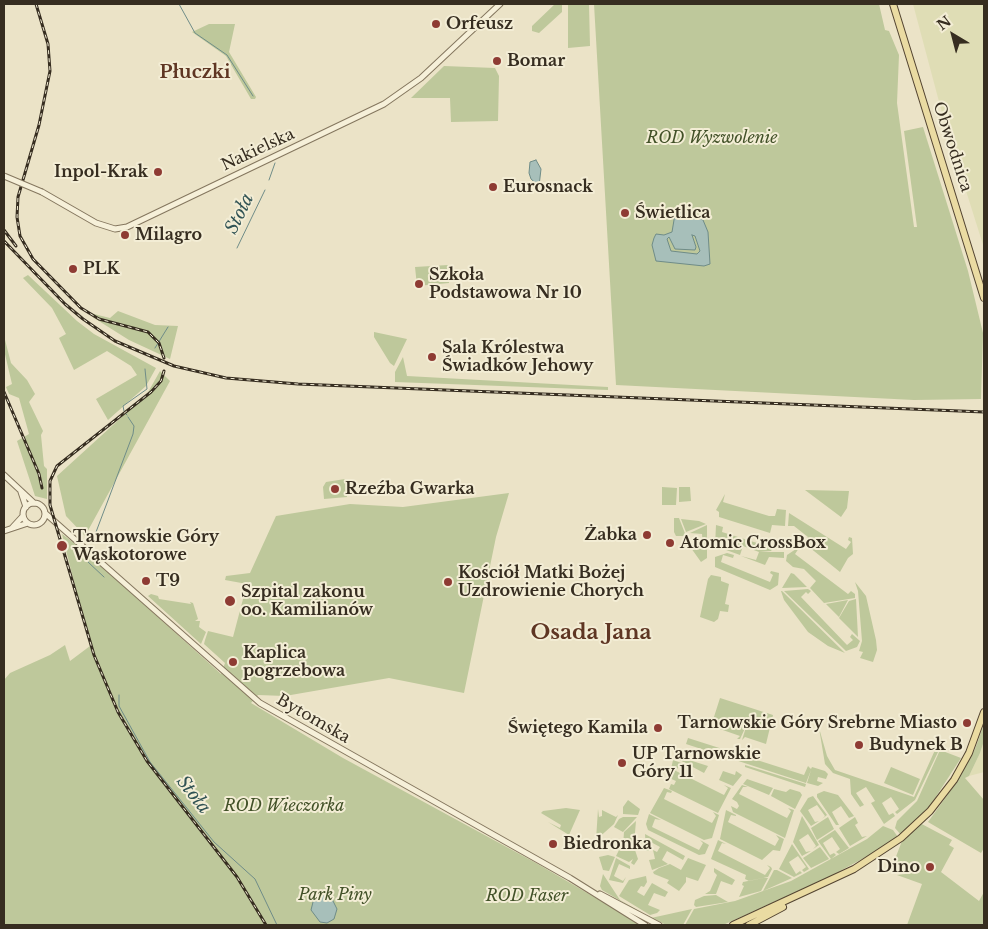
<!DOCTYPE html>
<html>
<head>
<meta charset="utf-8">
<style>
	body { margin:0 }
	#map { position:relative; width:988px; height:929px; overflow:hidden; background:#ebe3c7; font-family:"Libre Baskerville",serif }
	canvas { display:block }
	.frame { position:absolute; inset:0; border:5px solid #362d20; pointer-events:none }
	.north { position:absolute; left:928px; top:10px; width:50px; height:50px; -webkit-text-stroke:4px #f3edd5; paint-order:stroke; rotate:323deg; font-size:14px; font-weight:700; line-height:20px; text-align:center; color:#362d20 }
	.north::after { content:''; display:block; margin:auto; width:18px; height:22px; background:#362d20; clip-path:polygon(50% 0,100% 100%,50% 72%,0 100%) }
</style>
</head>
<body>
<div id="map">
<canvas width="988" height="929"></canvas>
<div class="frame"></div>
<div class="north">N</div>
</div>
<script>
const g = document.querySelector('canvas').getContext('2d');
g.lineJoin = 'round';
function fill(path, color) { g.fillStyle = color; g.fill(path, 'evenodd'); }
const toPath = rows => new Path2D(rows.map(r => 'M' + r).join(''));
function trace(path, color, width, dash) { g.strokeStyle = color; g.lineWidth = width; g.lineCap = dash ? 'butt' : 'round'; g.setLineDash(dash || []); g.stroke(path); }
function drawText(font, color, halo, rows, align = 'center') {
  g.font = font + ' "Libre Baskerville",serif'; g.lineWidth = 4; g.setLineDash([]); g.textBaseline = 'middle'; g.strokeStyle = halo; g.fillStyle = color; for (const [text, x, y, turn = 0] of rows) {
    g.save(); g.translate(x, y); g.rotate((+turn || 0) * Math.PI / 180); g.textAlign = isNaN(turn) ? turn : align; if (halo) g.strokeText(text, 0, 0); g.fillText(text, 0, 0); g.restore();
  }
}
fill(toPath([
	[913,4,984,4,984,248,945,124],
	[984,741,984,772,969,776,980,753]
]), '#dfddb5');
fill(toPath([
	[555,4,562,4,562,12,539,33,532,31,532,26],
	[568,4,589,4,590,46,568,48],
	[594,4,879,4,885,30,889,31,899,55,897,103,914,227,917,227,904,131,923,127,968,271,983,333,981,399,914,400,616,385],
	[209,24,235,24,229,52,256,97,255,99,251,99,226,56,192,32],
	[444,66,495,68,499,76,498,121,451,122,450,98,411,98],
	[448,265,449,283,417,286,415,267],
	[28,275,77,321,94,334,156,368,146,386,108,420,96,399,137,375,131,366,107,351,74,370,59,338,66,334,52,308,23,278],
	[118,311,155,325,178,326,170,359,129,340,94,318,90,313,110,318],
	[374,332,407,339,394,366,390,363,374,337],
	[4,336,11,363,27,380,35,394,29,402,43,431,41,435,44,466,47,469,47,499,35,496,17,441,29,434,19,398,9,394,6,387,12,384,4,350],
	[403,357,407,376,608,387,608,390,395,382,395,372],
	[160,371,170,381,85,536,66,516,57,476,147,394],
	[345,479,347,497,324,499,323,487,326,482],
	[662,487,677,488,676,505,662,505],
	[679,487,690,487,691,501,679,502],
	[805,490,849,491,847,508,841,517],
	[509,493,496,537,464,693,389,678,285,696,258,695,251,703,343,758,536,863,642,925,4,925,4,680,10,673,50,655,65,645,70,661,90,646,62,534,86,552,221,674,225,663,204,644,205,640,208,631,233,637,247,584,225,580,226,576,250,573,276,516,350,504,403,507],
	[725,494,723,502,769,516,775,516,777,509,786,510,785,526,772,525,770,533,719,517,719,512,716,510],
	[789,513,846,549,851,542,848,540,849,537,852,538,853,554,848,558,840,572,804,543,808,537,794,526,788,526],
	[674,518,679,518,686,536,676,536,674,532],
	[681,519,699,521,706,524,686,532],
	[707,525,707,558,701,562,691,548,703,547,702,534,690,533],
	[716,525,723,527,722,532,773,548,771,551,759,552,743,546,740,555,715,546],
	[802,545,805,547,802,550,799,548,795,554,848,594,851,591,855,594,855,598,824,603,810,588,816,581,804,569,793,567,786,561,787,555],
	[759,552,784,552,784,558,769,557,765,565,741,556,756,560],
	[727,553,734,555,733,558,723,555,721,562,770,582,773,575,770,573,771,571,779,573,778,585,770,590,715,567,715,557],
	[791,573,794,574,807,587,782,588],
	[711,575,721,577,721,581,729,584,725,604,729,605,728,612,720,611,718,619,714,622,700,617,708,579],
	[855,582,866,596,876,640,877,650,873,662,860,658,863,652,859,651,862,641,858,591],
	[808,589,811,591,808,594,806,592,801,597,847,645,853,640,850,637,852,634,860,641,857,647,846,651,784,591],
	[781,591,782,591,845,653,828,646,808,632,784,600],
	[151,594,158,596,159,599,191,604,190,602,193,603,198,619,195,621,200,621,199,627,206,632,201,644,148,596],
	[856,599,858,637,839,618,849,601],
	[848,600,839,617,826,604],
	[720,698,773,715,766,744,745,737,742,740,747,724,740,739,737,739,740,736,717,728,718,721,713,720],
	[984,724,984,741,980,753,969,776,965,778,984,800,984,848,981,853,928,822,956,783,975,749],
	[819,728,827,756,835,770,914,797,935,750,938,752,915,800,897,814,895,812,899,809,891,797,882,803,889,815,893,813,895,816,884,824,871,803,875,801,866,787,856,793,864,805,860,807,851,794,850,779,833,773,825,764],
	[688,738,804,775,808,766,811,769,812,767,825,771,828,774,826,779,818,777,817,781,823,783,818,786,807,783,811,770,806,783,686,744],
	[940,750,961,758,928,809,916,821,952,840,949,845,954,848,941,872,979,901,984,892,984,925,907,925,922,884,897,875,905,874,897,873,898,870,892,867,905,833,901,835,895,828,897,821,917,801],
	[678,754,684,754,683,758,708,766,704,773,674,757],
	[673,760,684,764,680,764,676,771,724,795,728,788,724,785,731,788,718,813,669,789,671,784,674,785,676,781,669,778],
	[745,765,806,784,805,787,745,767],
	[891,767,920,779,913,795,884,783],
	[723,771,735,775,736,771,742,775,733,786,719,780],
	[747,779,773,788,769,795,743,784],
	[742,785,748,787,743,787,739,794,787,818,791,811,788,808,794,810,785,838,733,812,731,806,737,809,739,806,737,802,732,799],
	[664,788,672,791,671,793,667,792,664,799,712,823,716,816,713,812,719,815,712,838,704,840,650,813],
	[774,789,786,792,790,789,800,792,802,795,795,809,771,796],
	[824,791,838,795,854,816,849,818,841,806,832,812,839,825,836,825,817,797,817,794],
	[813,796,827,815,822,819,825,816,817,805,808,810,815,822,819,821,811,826,800,811,808,798],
	[628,800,640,809,638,815,623,814,623,807],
	[566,808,580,810,569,835,548,822,560,828,561,825,541,813,543,811],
	[598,809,599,817,602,816,602,810,616,817,618,815,614,824,596,840],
	[726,810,736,815,736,816,731,815,728,822,775,846,779,839,776,835,784,839,780,851,773,850,762,860,720,839],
	[649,814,661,820,655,819,652,827,699,850,703,843,700,840,709,845,705,854,699,855,648,830,646,824],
	[802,816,819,845,813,849,816,846,808,834,799,840,806,852,811,851,802,856,793,842],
	[623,817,637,817,623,832,614,827,619,819],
	[828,817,834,829,817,840,811,828],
	[855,817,858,823,855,825,862,837,867,836,850,846,839,828],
	[636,821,634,844,623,846,624,832],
	[883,826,893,830,898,837,886,846,829,877,723,925,685,925,694,909,735,901,791,881,867,839],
	[835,830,849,848,839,854,836,852,840,849,832,837,823,843,830,855,834,853,836,855,831,859,818,841],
	[645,834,685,856,683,860,667,851,662,860,668,864,652,870,649,860,655,859,653,850,657,852,660,847,649,841,647,846,649,851,646,851],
	[718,840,726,844,722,843,718,851,765,875,770,868,767,865,771,867,772,869,768,877,749,881,745,879,746,875,711,859],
	[792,844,809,869,804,872,802,870,806,867,798,856,789,862,796,874,800,871,802,873,794,877,779,869],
	[634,847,638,859,634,865,631,863,633,859,629,862,616,856,619,850],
	[820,847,829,859,811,868,803,858],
	[608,855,615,857,609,871,603,870,599,857],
	[616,858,630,866,630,869,619,864,614,876,623,881,626,877,623,883,609,880],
	[688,858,706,865,698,881,686,877,686,882,679,891,667,883,669,880,654,874,653,872,659,868,670,864,681,870],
	[714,868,735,880,732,885,721,881,716,894,705,894,710,891,717,875,714,872],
	[774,870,777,870,792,878,763,891],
	[603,874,620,900,651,918,692,909,683,925,666,925,653,918,662,925,602,890,600,886],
	[646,876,647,882,644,887,641,886,637,892,644,896,652,883,668,892,665,897,654,893,648,905,660,910,657,913,650,915,619,896,629,880],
	[763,878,768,878,761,891,739,897,744,886,742,885,743,882],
	[716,895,728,902,696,907,694,905,695,900,704,896]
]), '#bec89b');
const water = toPath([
	[536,160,541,169,539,186,531,179,529,173,530,162,536,160],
	[679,212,697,216,703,220,708,232,710,264,704,266,656,261,652,245,654,238,656,234,664,235,672,232,675,214,679,212],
	[692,235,695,236,700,251,697,254,671,251,667,239,669,237,675,249,695,250,696,247,692,235],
	[325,894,332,899,337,909,334,919,327,923,320,922,311,910,314,898,325,894]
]);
fill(water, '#a7bfba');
trace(water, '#6f8c88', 1);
trace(toPath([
	[179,4,195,33,227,55,253,96],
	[269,180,275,163],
	[237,248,265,190],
	[155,348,168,327],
	[124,411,123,406,147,389,145,369],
	[126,414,127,415],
	[93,540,133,434,134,426,128,417],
	[86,556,88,562,104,577],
	[119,695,119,706,150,762,214,842,255,879,277,925]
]), '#6f8c88', 1);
const tertiary = toPath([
	[42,192,96,223,115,229,127,227,384,104,421,78,500,4],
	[4,475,34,503],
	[21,492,26,507],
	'23 514a11 11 0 1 1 22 0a11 11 0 1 1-22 0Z',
	[45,513,260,703,570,878,645,925],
	[12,528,23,516],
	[4,531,28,523],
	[600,894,659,925]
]);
const primary = toPath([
	[893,4,984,298],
	[733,925,854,869,901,838,930,811,954,780,969,753,984,712],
	[749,925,783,907]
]);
trace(tertiary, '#84765e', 7);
trace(primary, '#534431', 8);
trace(tertiary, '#f6f0d9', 5);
trace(primary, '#eadba2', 6);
const rail = toPath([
	[36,4,48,44,50,71,39,125,18,197,17,217,20,236,33,259,81,308,99,319,148,332,159,343,164,358],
	[4,230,16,246],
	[4,241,65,304,83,319,115,341,174,366,226,378,298,384,984,412],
	[164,371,161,381,151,392,57,466,50,481,50,505,94,655,118,712,147,761,237,877,266,925],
	[4,392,39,474,42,488]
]);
trace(rail, '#362d20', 3);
trace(rail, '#f3edd5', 1, [4]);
const tertiaryBridge = toPath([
	[4,176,42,192]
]);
trace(tertiaryBridge, '#84765e', 7, []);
trace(tertiaryBridge, '#f6f0d9', 5);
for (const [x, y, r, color] of [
	[436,24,5,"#8e3b33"],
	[497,61,5,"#8e3b33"],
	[158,172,5,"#8e3b33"],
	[493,187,5,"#8e3b33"],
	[625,213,5,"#8e3b33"],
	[125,235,5,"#8e3b33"],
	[73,269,5,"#8e3b33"],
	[419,284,5,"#8e3b33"],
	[432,357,5,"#8e3b33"],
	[335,489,5,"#8e3b33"],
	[647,535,5,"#8e3b33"],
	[670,543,5,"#8e3b33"],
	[62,546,6,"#8e3b33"],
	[146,581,5,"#8e3b33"],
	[448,582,5,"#8e3b33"],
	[230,601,6,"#8e3b33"],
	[233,662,5,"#8e3b33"],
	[967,723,5,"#8e3b33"],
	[658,728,5,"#8e3b33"],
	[859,745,5,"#8e3b33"],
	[622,763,5,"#8e3b33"],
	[553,844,5,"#8e3b33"],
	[930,867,5,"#8e3b33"]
]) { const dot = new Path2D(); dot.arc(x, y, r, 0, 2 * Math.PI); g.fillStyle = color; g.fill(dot); trace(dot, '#f3edd5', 2); }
drawText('bold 16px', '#362d20', '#f3edd5', [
	["Orfeusz",446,24],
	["Bomar",507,61],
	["Inpol-Krak",148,172,"right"],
	["Eurosnack",503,187],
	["Świetlica",635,213],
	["Milagro",135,235],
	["PLK",83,269],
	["Szkoła",429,275],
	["Podstawowa Nr 10",429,293],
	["Sala Królestwa",442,348],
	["Świadków Jehowy",442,366],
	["Rzeźba Gwarka",345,489],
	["Żabka",637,535,"right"],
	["Tarnowskie Góry",73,537],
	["Wąskotorowe",73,555],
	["Atomic CrossBox",680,543],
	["Kościół Matki Bożej",458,573],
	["Uzdrowienie Chorych",458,591],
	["T9",156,581],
	["Szpital zakonu",241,592],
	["oo. Kamilianów",241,610],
	["Kaplica",243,653],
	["pogrzebowa",243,671],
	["Tarnowskie Góry Srebrne Miasto",957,723,"right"],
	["Świętego Kamila",648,728,"right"],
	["Budynek B",869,745],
	["UP Tarnowskie",632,754],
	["Góry 11",632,772],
	["Biedronka",563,844],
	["Dino",920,867,"right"]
], 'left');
drawText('italic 16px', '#425128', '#f3edd5', [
	["ROD Wyzwolenie",712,138],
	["ROD Wieczorka",284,806],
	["Park Piny",335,895],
	["ROD Faser",527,896]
]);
drawText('16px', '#362d20', '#f3edd5', [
	["Obwodnica",952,147,72],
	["Nakielska",258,150,-25],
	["Bytomska",313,719,30]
]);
drawText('bold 18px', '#5f3623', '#f3edd5', [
	["Płuczki",195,73]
]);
drawText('italic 18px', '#315354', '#f3edd5', [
	["Stoła",240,214,-64],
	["Stoła",193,795,52]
]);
drawText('bold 21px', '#5f3623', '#f3edd5', [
	["Osada Jana",591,633]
]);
</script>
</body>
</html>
